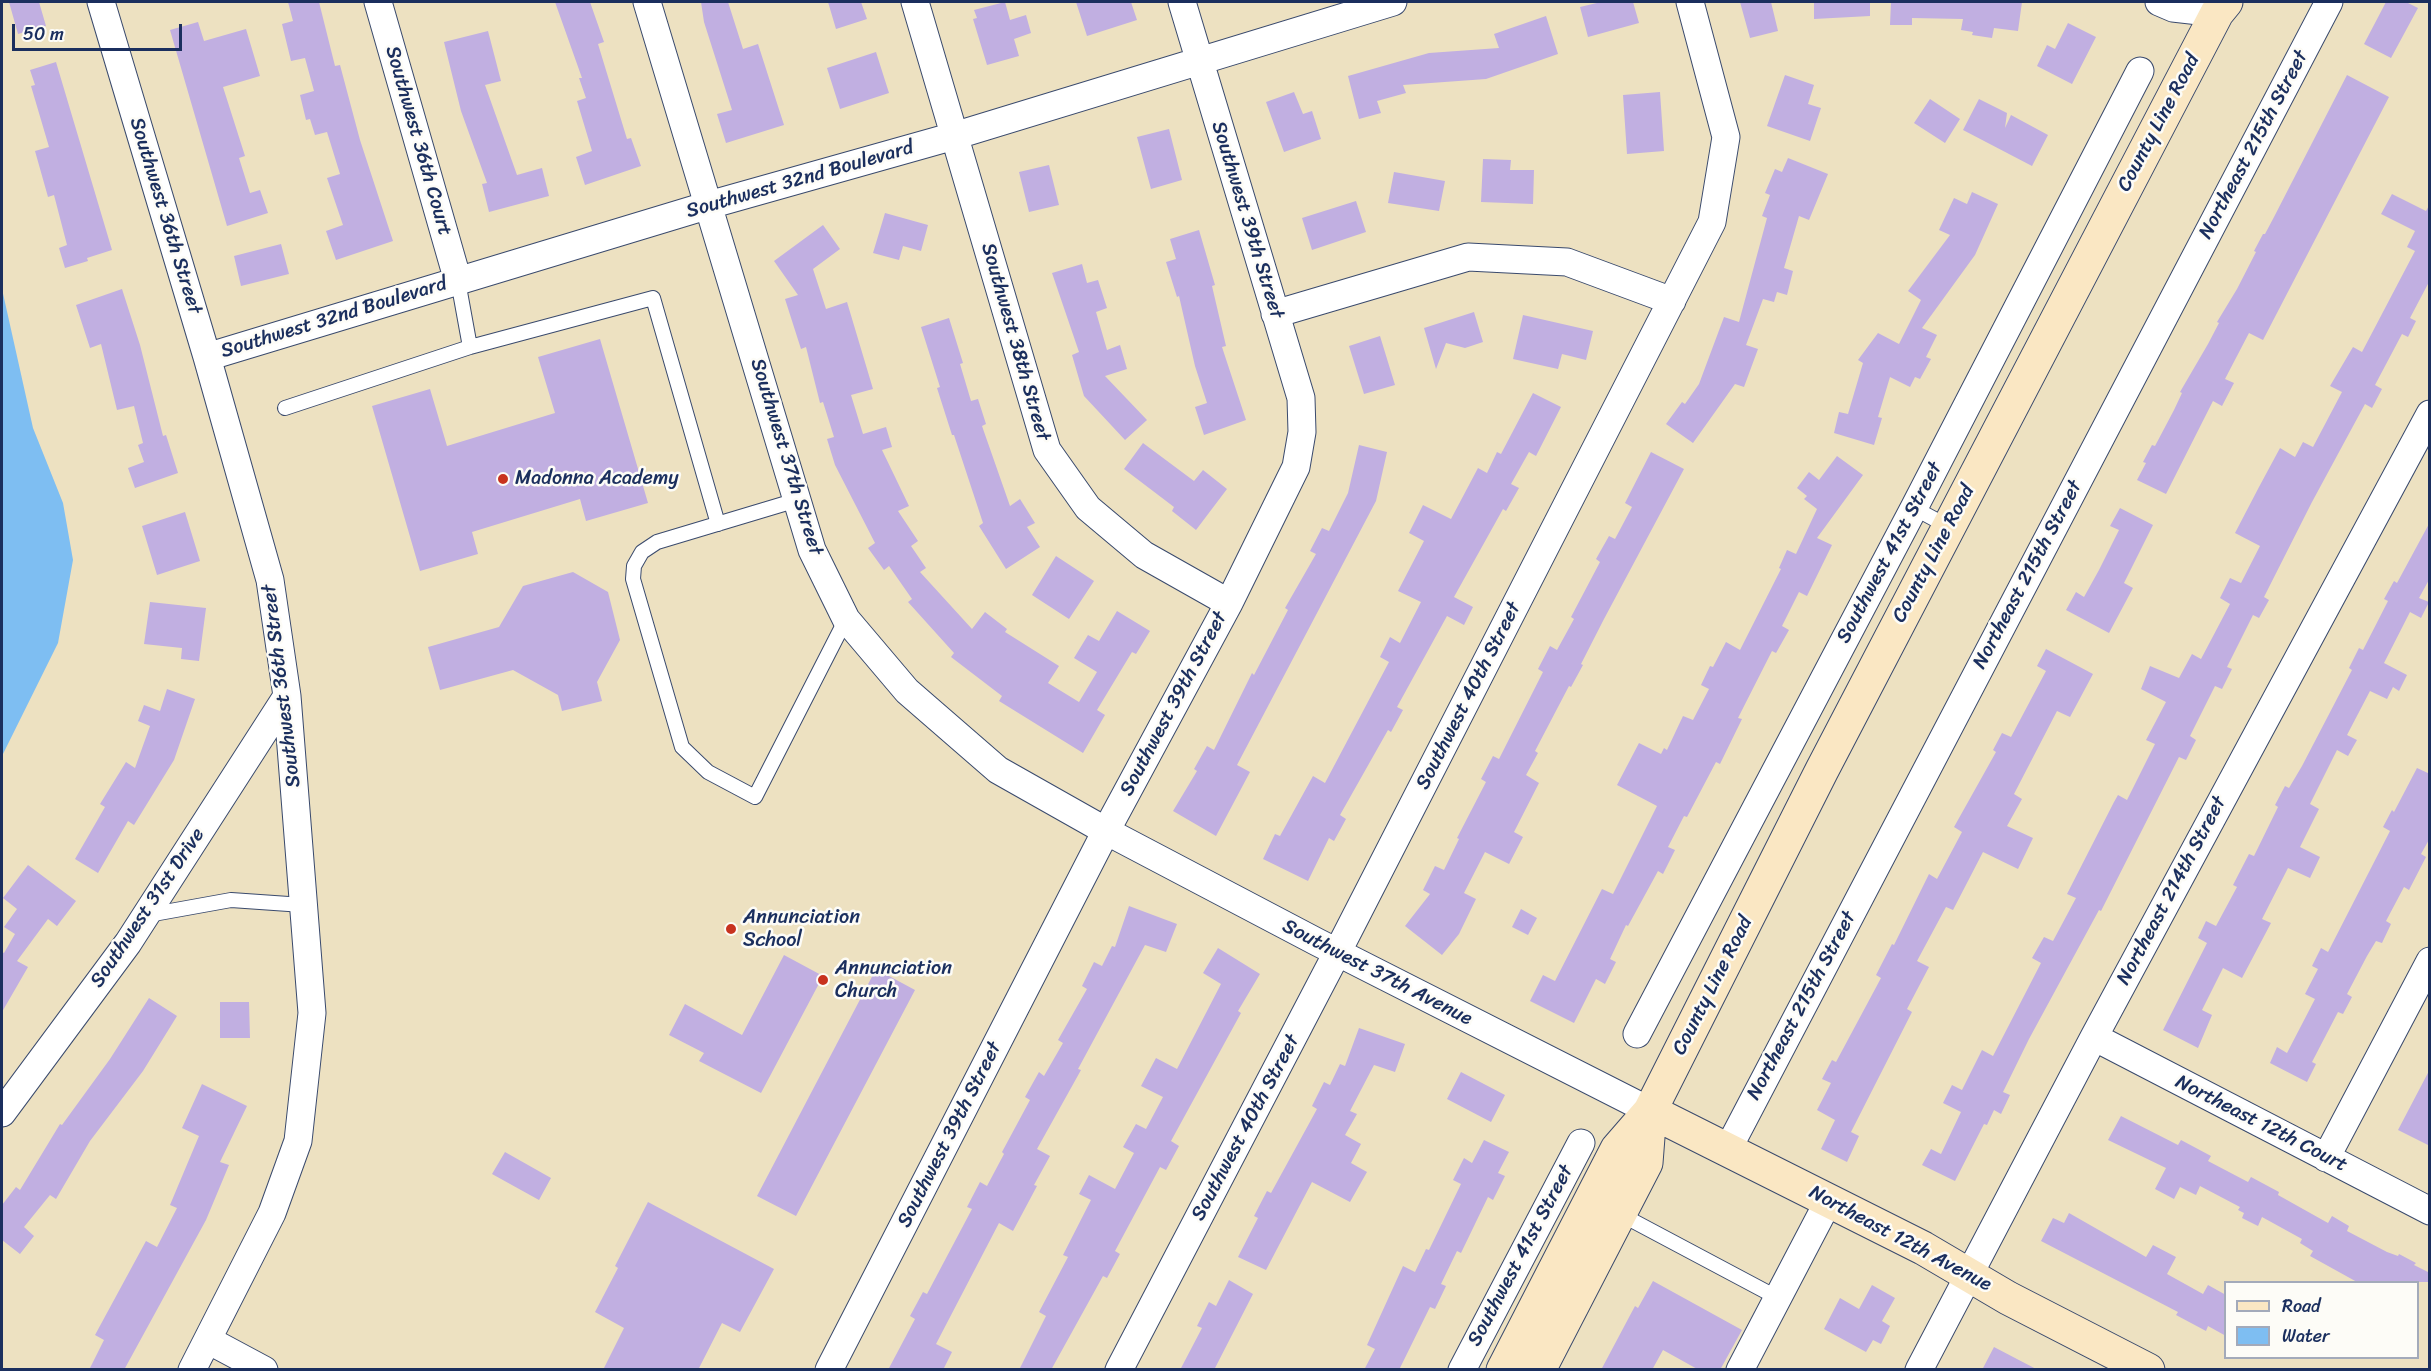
<!DOCTYPE html>
<html>
<head>
<meta charset="utf-8">
<style>
	body { margin:0 }
	#map { position:relative; width:2431px; height:1371px; overflow:hidden; background:#ede1c1; font-family:Sriracha,sans-serif }
	canvas { display:block }
	.frame { position:absolute; inset:0; border:3px solid #1b2f5e; pointer-events:none }
	.legend { position:absolute; left:2224px; top:1281px; width:195px; height:78px; box-sizing:border-box; background:#fdfcf7; border:2px solid #a3aaba; margin:0; padding:8px 10px; list-style:none; font-size:18px; color:#1b2f5e }
	.legend li { display:flex; align-items:center; gap:12px; height:30px }
	.legend b { width:30px; border:2px solid #a3aaba }
	.scale { position:absolute; left:12px; top:24px; width:170px; height:27px; box-sizing:border-box; border:3px solid #1b2f5e; border-top:0; padding-left:8px; font-size:18px; line-height:21px; white-space:nowrap; color:#1b2f5e; -webkit-text-stroke:4px #fdfcf7; paint-order:stroke }
</style>
</head>
<body>
<div id="map">
<canvas width="2431" height="1371"></canvas>
<div class="frame"></div>
<ul class="legend">
<li><b style="height:8px;background:#fae7c3"></b>Road</li>
<li><b style="height:16px;background:#7ebef2"></b>Water</li>
</ul>
<div class="scale">50 m</div>
</div>
<script>
const g = document.querySelector('canvas').getContext('2d');
g.lineJoin = 'round';
function fill(path, color) { g.fillStyle = color; g.fill(path, 'evenodd'); }
const toPath = rows => new Path2D(rows.map(r => 'M' + r).join(''));
function trace(path, color, width, dash) { g.strokeStyle = color; g.lineWidth = width; g.lineCap = dash ? 'butt' : 'round'; g.setLineDash(dash || []); g.stroke(path); }
function drawText(font, color, halo, rows, align = 'center') {
  g.font = font + ' Sriracha,sans-serif'; g.lineWidth = 5; g.setLineDash([]); g.textBaseline = 'middle'; g.strokeStyle = halo; g.fillStyle = color; for (const [text, x, y, turn = 0] of rows) {
    g.save(); g.translate(x, y); g.rotate((+turn || 0) * Math.PI / 180); g.textAlign = isNaN(turn) ? turn : align; if (halo) g.strokeText(text, 0, 0); g.fillText(text, 0, 0); g.restore();
  }
}
fill(toPath([
	[2,289,33,428,63,503,73,560,58,643,2,756]
]), '#7ebef2');
fill(toPath([
	[9,2,39,2,46,26,18,34],
	[288,2,319,2,335,66,340,65,360,140,393,241,336,260,326,231,343,225,327,178,340,174,327,132,315,135,310,119,306,120,300,95,314,91,305,58,291,61,282,24,293,21],
	[555,2,590,2,604,42,598,44,627,139,631,138,641,166,585,185,576,157,592,151,577,101,586,98,579,78,582,78],
	[701,2,728,2,743,49,758,44,784,125,726,143,717,114,732,110,704,22],
	[828,2,861,2,867,19,836,29],
	[1005,2,1010,20,1026,15,1031,33,1014,39,1019,56,987,65,973,19,977,18,974,10],
	[1076,2,1131,2,1137,20,1087,36],
	[1601,2,1633,2,1639,23,1588,37,1580,7],
	[1740,2,1771,2,1778,31,1750,38],
	[1814,2,1870,2,1870,16,1814,19],
	[1891,2,2022,2,2018,31,1994,28,1992,38,1972,35,1973,32,1961,30,1963,19,1912,18,1912,25,1890,25],
	[2386,2,2406,2,2418,8,2391,58,2364,44],
	[1546,16,1558,54,1486,79,1403,85,1406,93,1377,101,1381,113,1359,119,1348,76,1429,53,1499,48,1494,34],
	[198,22,204,41,246,29,260,76,223,87,245,156,239,158,250,193,260,190,268,213,227,226,170,30],
	[2068,23,2096,37,2072,84,2037,66,2047,45,2055,49],
	[488,31,501,81,485,85,517,175,542,168,549,196,489,212,482,184,487,183,461,111,444,42],
	[876,52,889,93,840,109,827,68],
	[56,62,112,250,87,258,88,261,65,268,59,248,67,245,54,195,48,197,35,151,49,147,31,86,35,85,30,70],
	[1785,75,1814,85,1808,104,1821,108,1810,141,1767,126],
	[2347,75,2389,97,2263,340,2249,333,2225,379,2234,383,2222,406,2213,401,2166,494,2137,480,2146,463,2143,462,2152,445,2155,446,2174,410,2182,393,2180,392,2208,344,2219,323,2217,322,2237,289,2256,252,2254,251,2263,234,2265,234,2274,217],
	[1294,92,1303,114,1312,111,1321,139,1284,152,1266,102],
	[1660,92,1664,151,1627,154,1623,95],
	[1930,99,1960,119,1945,143,1914,123],
	[1979,99,2007,113,2005,128,2011,115,2048,135,2032,166,1963,130],
	[1169,129,1182,180,1151,189,1137,137],
	[1788,158,1828,174,1809,220,1799,216,1784,268,1793,271,1787,295,1777,292,1774,302,1763,299,1746,345,1758,349,1744,387,1735,384,1693,443,1666,424,1682,402,1685,404,1699,384,1724,317,1739,322,1767,218,1762,216,1770,195,1765,193,1775,169,1782,172],
	[1483,159,1511,160,1510,170,1534,170,1533,204,1481,202],
	[1049,165,1059,205,1029,212,1019,172],
	[1394,172,1445,181,1439,211,1388,203],
	[1972,192,1998,204,1975,255,1922,328,1937,335,1926,357,1931,359,1920,379,1915,377,1910,387,1890,377,1878,417,1882,418,1874,445,1834,433,1839,412,1848,414,1863,363,1858,360,1878,333,1899,344,1921,300,1908,291,1950,235,1939,230,1954,198,1967,204],
	[2392,194,2426,211,2430,204,2430,280,2410,318,2416,321,2408,337,2402,334,2375,385,2382,389,2372,408,2365,404,2312,502,2264,597,2269,600,2259,618,2253,615,2227,667,2232,669,2222,689,2215,686,2190,736,2196,740,2186,760,2179,757,2101,911,2099,910,2029,1039,2003,1092,2010,1095,2001,1114,1994,1110,1987,1125,1984,1124,1955,1181,1922,1165,1931,1149,1941,1154,1961,1112,1943,1103,1952,1085,1962,1090,1982,1050,1993,1056,2041,963,2032,958,2044,937,2053,941,2076,898,2067,894,2114,802,2118,795,2127,800,2155,744,2146,740,2166,702,2141,689,2150,666,2179,678,2192,654,2201,659,2230,604,2220,598,2230,578,2241,583,2260,546,2235,533,2259,487,2280,448,2295,457,2303,442,2313,447,2342,392,2330,386,2353,347,2362,352,2415,251,2407,247,2415,231,2381,214],
	[1356,201,1366,232,1312,250,1302,218],
	[885,213,928,225,921,251,903,246,899,260,873,253],
	[823,225,840,249,813,269,826,309,847,302,873,389,851,395,863,434,886,427,892,447,882,450,909,506,898,511,918,541,911,546,926,568,920,572,972,629,985,612,1007,629,1005,632,1059,666,1048,683,1079,702,1097,672,1074,658,1088,635,1099,641,1117,611,1150,631,1136,654,1132,652,1097,710,1105,715,1083,753,999,701,1002,696,951,657,954,653,908,602,912,599,889,566,884,570,868,548,875,543,835,465,827,439,834,437,823,402,820,403,806,347,801,349,785,299,798,295,774,261],
	[1199,230,1215,285,1212,286,1226,346,1222,347,1246,420,1204,435,1195,407,1207,403,1195,366,1179,296,1177,297,1166,262,1176,259,1170,239],
	[281,244,289,274,241,286,234,256],
	[1082,264,1087,283,1098,280,1107,308,1096,312,1107,350,1120,345,1127,369,1105,376,1147,420,1125,440,1084,396,1072,355,1079,352,1052,273],
	[122,289,140,345,163,436,166,435,178,473,135,488,128,468,144,462,138,445,143,443,134,406,117,410,101,344,90,348,76,305],
	[1474,312,1483,342,1465,348,1446,343,1436,369,1424,328],
	[1523,315,1593,331,1586,360,1562,354,1558,369,1513,359],
	[949,318,963,363,960,364,971,401,978,399,986,424,982,426,1010,506,1020,499,1035,523,1027,527,1040,547,1006,569,979,526,983,523,954,435,952,435,937,388,940,387,921,327],
	[1380,336,1395,385,1364,394,1349,346],
	[600,339,648,503,586,521,580,499,472,532,478,554,420,571,372,406,430,389,447,446,555,413,538,357],
	[1533,393,1561,407,1536,456,1529,452,1511,484,1519,488,1506,511,1503,509,1454,597,1473,607,1464,625,1447,616,1397,707,1403,710,1391,732,1388,730,1340,815,1346,819,1334,841,1329,838,1308,881,1263,859,1275,834,1280,836,1313,776,1325,783,1389,662,1380,657,1390,637,1400,643,1421,602,1398,591,1424,541,1409,533,1423,505,1451,519,1478,468,1487,473,1497,452,1501,454],
	[1143,443,1194,481,1203,470,1227,489,1196,530,1172,511,1174,507,1124,469],
	[1359,445,1387,452,1376,501,1237,765,1250,772,1216,836,1173,811,1197,771,1194,769,1207,746,1214,750,1252,673,1254,675,1288,610,1285,608,1316,554,1310,551,1322,528,1329,531,1348,493],
	[1651,452,1684,469,1604,619,1581,664,1583,665,1571,687,1569,686,1535,751,1538,753,1526,775,1539,783,1514,832,1523,837,1509,864,1485,852,1464,893,1476,899,1459,934,1442,955,1405,926,1430,894,1423,890,1435,866,1444,870,1459,839,1457,838,1486,782,1481,779,1493,756,1499,759,1543,672,1538,669,1550,646,1557,650,1574,619,1571,617,1600,562,1596,559,1609,536,1615,539,1632,507,1625,503],
	[1837,456,1863,475,1817,538,1832,545,1807,596,1799,592,1782,626,1789,630,1776,653,1772,651,1738,718,1742,719,1720,764,1716,762,1687,817,1684,816,1668,847,1675,850,1663,874,1658,871,1628,926,1626,925,1610,959,1616,962,1605,984,1596,979,1574,1023,1530,1001,1543,975,1555,981,1602,889,1613,894,1657,806,1617,785,1639,743,1661,754,1664,748,1667,750,1683,716,1693,720,1709,689,1701,685,1710,666,1713,667,1726,642,1740,650,1781,569,1779,568,1787,550,1796,554,1817,509,1804,499,1807,496,1797,488,1809,472,1819,480],
	[2120,508,2153,525,2124,583,2133,588,2109,633,2066,610,2076,592,2084,597,2099,570,2119,530,2110,526],
	[185,512,200,561,157,575,142,526],
	[2430,522,2430,578,2419,598,2429,602,2421,618,2410,612,2384,663,2407,675,2399,691,2393,687,2387,699,2370,691,2347,735,2357,740,2348,756,2337,750,2310,804,2319,809,2300,847,2320,857,2310,878,2288,868,2262,919,2271,923,2242,978,2223,968,2202,1010,2212,1015,2198,1048,2163,1030,2207,943,2198,938,2206,921,2216,926,2237,887,2233,885,2249,854,2254,856,2278,807,2275,805,2285,786,2289,788,2302,766,2352,670,2349,668,2359,648,2363,650,2388,601,2384,599,2394,581,2397,583],
	[1056,556,1094,581,1069,619,1032,595],
	[573,572,608,592,620,640,597,682,602,701,562,711,558,695,513,670,440,690,428,647,499,627,523,586],
	[150,602,206,608,199,661,181,659,182,648,144,644],
	[2046,649,2093,674,2070,717,2057,711,2014,794,2022,799,2007,826,2033,838,2018,869,1983,852,1953,910,1946,907,1917,961,1929,967,1907,1009,1912,1012,1851,1132,1859,1136,1847,1162,1821,1149,1835,1120,1817,1110,1831,1083,1822,1079,1832,1060,1836,1062,1881,978,1876,975,1892,944,1894,945,1929,874,1937,879,1962,832,1954,827,1996,752,1993,750,2002,733,2011,737,2046,671,2037,666],
	[167,689,195,699,174,760,134,825,128,821,98,873,75,859,105,807,100,804,126,762,135,768,150,726,138,721,144,705,160,711],
	[2417,768,2430,774,2430,838,2421,854,2426,857,2409,890,2404,887,2386,921,2391,924,2382,943,2376,941,2367,956,2347,994,2352,997,2343,1014,2338,1012,2312,1062,2316,1064,2307,1082,2270,1063,2277,1047,2287,1053,2315,999,2305,994,2318,969,2312,966,2321,948,2328,952,2390,831,2383,827,2392,810,2394,812],
	[28,865,76,901,57,926,48,919,17,961,28,967,2,1012,2,952,4,953,15,934,4,927,17,909,3,898],
	[1129,906,1177,924,1166,952,1145,945,1078,1069,1081,1070,1037,1149,1050,1156,1034,1185,1037,1186,1013,1231,999,1223,936,1344,952,1352,943,1370,888,1370,915,1319,910,1316,923,1292,927,1294,972,1209,967,1207,980,1182,987,1186,1004,1154,1002,1152,1030,1100,1025,1097,1039,1072,1044,1076,1063,1043,1058,1040,1087,989,1082,986,1094,962,1102,966,1112,946,1115,947],
	[1521,909,1537,918,1528,935,1512,927],
	[1218,948,1260,974,1238,1011,1241,1013,1171,1141,1179,1146,1166,1170,1160,1167,1115,1251,1120,1254,1107,1278,1103,1276,1051,1370,1019,1370,1046,1316,1039,1312,1068,1257,1063,1255,1091,1200,1079,1194,1089,1175,1115,1189,1134,1153,1123,1147,1136,1124,1146,1129,1163,1097,1141,1086,1156,1058,1177,1069,1221,984,1203,973],
	[784,955,823,976,761,1093,699,1061,704,1053,669,1035,685,1004,742,1035],
	[876,969,915,990,796,1216,757,1196],
	[149,998,177,1016,143,1071,90,1141,56,1199,50,1195,24,1227,34,1236,20,1254,2,1240,2,1205,16,1187,20,1190,60,1124,62,1125,110,1059],
	[220,1002,249,1002,250,1038,220,1038],
	[1359,1028,1405,1044,1395,1072,1374,1065,1350,1111,1357,1114,1345,1135,1361,1144,1351,1163,1367,1172,1350,1202,1312,1182,1266,1270,1238,1257,1258,1218,1254,1216,1267,1191,1271,1193,1317,1109,1312,1106,1324,1082,1330,1085,1340,1064,1345,1066],
	[2430,1069,2430,1146,2398,1130],
	[1461,1072,1505,1095,1491,1122,1447,1099],
	[202,1084,247,1106,220,1162,229,1165,206,1220,124,1370,89,1370,104,1340,95,1335,146,1241,157,1247,177,1208,170,1205,199,1136,182,1128],
	[2121,1116,2178,1145,2181,1140,2211,1156,2208,1161,2248,1182,2251,1177,2279,1192,2278,1195,2328,1223,2332,1216,2349,1226,2347,1231,2387,1252,2398,1256,2399,1254,2416,1263,2414,1265,2430,1273,2430,1282,2357,1282,2310,1256,2313,1251,2300,1243,2302,1239,2262,1217,2258,1226,2242,1218,2244,1213,2238,1210,2240,1207,2200,1186,2196,1195,2180,1187,2174,1199,2155,1189,2166,1168,2108,1140],
	[1484,1140,1509,1152,1498,1173,1505,1176,1493,1200,1488,1197,1461,1253,1457,1251,1441,1284,1446,1286,1435,1309,1430,1307,1399,1370,1364,1370,1375,1349,1367,1345,1403,1266,1415,1272,1426,1249,1429,1250,1461,1184,1453,1180,1464,1158,1472,1163],
	[505,1152,551,1178,539,1200,492,1174],
	[648,1202,774,1269,740,1332,722,1323,698,1370,603,1370,624,1328,595,1312,618,1268,615,1266],
	[2069,1213,2146,1257,2153,1245,2176,1257,2167,1274,2203,1294,2208,1285,2226,1295,2226,1336,2208,1326,2206,1331,2176,1315,2178,1312,2041,1241,2053,1218,2064,1223],
	[1229,1280,1253,1294,1214,1370,1180,1370,1202,1328,1197,1326,1209,1302,1216,1306],
	[1653,1281,1742,1330,1720,1370,1699,1370,1663,1350,1652,1370,1601,1370,1635,1306,1638,1308],
	[1872,1285,1895,1298,1882,1321,1890,1326,1881,1344,1873,1340,1866,1352,1824,1329,1840,1298,1859,1309],
	[1994,1347,2038,1370,1982,1370]
]), '#c1afe1');
const lane = toPath([
	[458,281,470,347,653,298,718,524],
	[285,408,470,347],
	[797,500,657,542,642,552,634,566,633,579,682,747,708,772,755,797,846,619],
	[1914,508,1949,527],
	[148,915,231,900,303,905],
	[1620,1214,1778,1298]
]);
const street = toPath([
	[101,2,207,357,270,580,287,696,312,1013,298,1141,272,1213,192,1370],
	[378,2,458,281],
	[647,2,812,550,846,619,907,691,998,770,1106,831,1317,942,1650,1111],
	[915,2,1047,450,1088,508,1144,555,1229,603],
	[2159,2,2173,8,2217,13],
	[1275,314,1468,257,1567,262,1672,301],
	[207,357,709,205,954,136,1393,2],
	[1637,1034,1914,508,2140,71],
	[2094,1037,2430,1211],
	[2,1113,128,943,287,696],
	[1728,1149,2329,2],
	[2326,1158,2430,961],
	[208,1340,264,1370],
	[829,1370,1106,831,1229,603,1296,467,1302,432,1301,398,1182,2],
	[1119,1370,1337,953,1712,222,1726,137,1690,2],
	[1462,1370,1581,1143],
	[1740,1370,1829,1200],
	[1919,1370,2094,1037,2430,414]
]);
const secondary = toPath([
	[1650,1111,1923,1248,2008,1298,2148,1370],
	[1503,1370,1617,1149,1650,1111,1822,770,2217,13,2226,2],
	[1539,1370,1646,1163,1650,1111]
]);
trace(lane, '#3a4a6d', 16);
trace(street, '#3a4a6d', 29);
trace(secondary, '#3a4a6d', 35);
trace(lane, '#fff', 14);
trace(street, '#fff', 27);
trace(secondary, '#fae7c3', 33);
for (const [x, y, r, color] of [
	[503,479,6,"#c8321e"],
	[731,929,6,"#c8321e"],
	[823,980,6,"#c8321e"]
]) { const dot = new Path2D(); dot.arc(x, y, r, 0, 2 * Math.PI); g.fillStyle = color; g.fill(dot); trace(dot, '#fdfcf7', 2); }
drawText('20px', '#1b2f5e', '#fdfcf7', [
	["County Line Road",2159,123,-62],
	["Southwest 36th Court",418,141,74],
	["Northeast 215th Street",2254,145,-62],
	["Southwest 32nd Boulevard",800,180,-16],
	["Southwest 36th Street",165,216,73],
	["Southwest 39th Street",1247,220,73],
	["Southwest 32nd Boulevard",334,318,-17],
	["Southwest 38th Street",1015,342,74],
	["Southwest 37th Street",786,457,73],
	["Southwest 41st Street",1890,553,-62],
	["County Line Road",1934,554,-62],
	["Northeast 215th Street",2028,575,-62],
	["Southwest 36th Street",282,686,-97],
	["Southwest 40th Street",1469,696,-63],
	["Southwest 39th Street",1174,704,-62],
	["Northeast 214th Street",2172,891,-62],
	["Southwest 31st Drive",148,908,-56],
	["Southwest 37th Avenue",1377,973,27],
	["County Line Road",1713,986,-63],
	["Northeast 215th Street",1802,1006,-62],
	["Northeast 12th Court",2261,1124,27],
	["Southwest 40th Street",1246,1128,-62],
	["Southwest 39th Street",950,1135,-63],
	["Northeast 12th Avenue",1900,1239,28],
	["Southwest 41st Street",1521,1256,-62]
]);
drawText('20px', '#1b2f5e', '#fdfcf7', [
	["Madonna Academy",515,479],
	["Annunciation",743,918],
	["School",743,941],
	["Annunciation",835,969],
	["Church",835,992]
], 'left');
</script>
</body>
</html>
